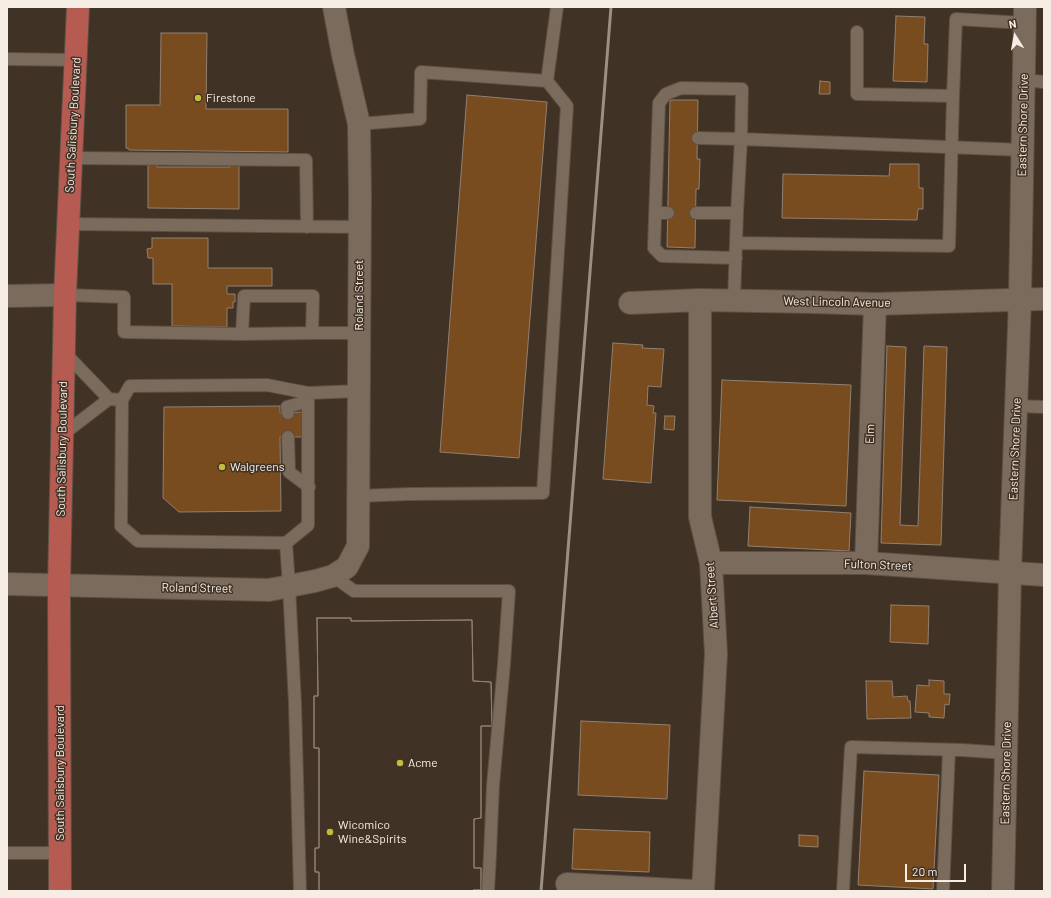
<!DOCTYPE html>
<html>
<head>
<meta charset="utf-8">
<style>
	body { margin:0 }
	#map { position:relative; width:1051px; height:898px; overflow:hidden; background:#403225; font-family:Barlow,sans-serif }
	canvas { display:block }
	.frame { position:absolute; inset:0; border:8px solid #f6ede5; pointer-events:none }
	.north { position:absolute; left:995px; top:16px; width:40px; height:40px; -webkit-text-stroke:3px #403225; paint-order:stroke; rotate:349deg; font-size:11px; font-weight:700; line-height:16px; text-align:center; color:#f6ede5 }
	.north::after { content:''; display:block; margin:auto; width:14px; height:18px; background:#f6ede5; clip-path:polygon(50% 0,100% 100%,50% 72%,0 100%) }
	.scale { position:absolute; left:905px; top:864px; width:61px; height:18px; box-sizing:border-box; border:2px solid #f6ede5; border-top:0; padding-left:5px; font-size:12px; line-height:14px; white-space:nowrap; color:#f6ede5; -webkit-text-stroke:3px #403225; paint-order:stroke }
</style>
</head>
<body>
<div id="map">
<canvas width="1051" height="898"></canvas>
<div class="frame"></div>
<div class="north">N</div>
<div class="scale">20 m</div>
</div>
<script>
const g = document.querySelector('canvas').getContext('2d');
g.lineJoin = 'round';
function fill(path, color) { g.fillStyle = color; g.fill(path, 'evenodd'); }
const toPath = rows => new Path2D(rows.map(r => 'M' + r).join(''));
function trace(path, color, width, dash) { g.strokeStyle = color; g.lineWidth = width; g.lineCap = dash ? 'butt' : 'round'; g.setLineDash(dash || []); g.stroke(path); }
function drawText(font, color, halo, rows, align = 'center') {
  g.font = font + ' Barlow,sans-serif'; g.lineWidth = 3; g.setLineDash([]); g.textBaseline = 'middle'; g.strokeStyle = halo; g.fillStyle = color; for (const [text, x, y, turn = 0] of rows) {
    g.save(); g.translate(x, y); g.rotate((+turn || 0) * Math.PI / 180); g.textAlign = isNaN(turn) ? turn : align; if (halo) g.strokeText(text, 0, 0); g.fillText(text, 0, 0); g.restore();
  }
}
const building = toPath([
	[896,16,925,17,924,44,928,44,927,82,893,81,896,16],
	[161,33,207,33,206,109,288,109,288,152,129,150,129,149,126,148,126,105,160,105,161,33],
	[820,81,830,82,830,94,819,94,820,81],
	[467,95,547,102,519,458,440,452,467,95],
	[670,100,698,100,697,159,700,159,699,189,696,189,695,248,667,247,670,100],
	[229,163,239,163,239,209,148,208,148,164,157,164,157,167,230,167,229,163],
	[890,164,919,164,919,188,923,188,923,209,918,209,917,220,782,218,783,174,889,176,890,164],
	[152,238,208,238,208,268,272,268,272,286,227,286,227,294,235,294,235,302,233,302,233,308,227,308,227,327,172,326,172,284,153,284,153,258,148,258,147,249,152,248,152,238],
	[613,343,643,345,642,348,664,349,661,387,648,386,647,405,654,406,653,413,656,413,651,483,603,479,613,343],
	[887,346,906,347,900,525,918,526,924,346,947,347,941,545,881,543,887,346],
	[722,380,851,385,846,506,717,500,722,380],
	[280,406,280,413,302,412,303,437,280,437,281,511,179,512,163,498,164,407,280,406],
	[665,416,675,416,674,430,664,429,665,416],
	[750,507,851,513,849,551,748,546,750,507],
	[891,605,929,606,928,644,890,642,891,605],
	[317,618,351,618,351,621,472,620,473,681,491,682,492,726,481,726,481,818,474,819,474,868,481,868,481,890,473,890,473,891,319,891,319,872,315,872,315,848,319,848,319,748,314,748,314,696,318,696,317,618],
	[317,618,351,618,351,621,472,620,473,681,491,682,492,726,481,726,481,818,474,819,474,868,481,868,481,890,473,890,473,891,319,891,319,872,315,872,315,848,319,848,319,748,314,748,314,696,318,696,317,618],
	[929,680,944,681,944,694,950,694,949,705,945,704,944,718,929,717,929,713,915,712,917,685,929,686,929,680],
	[866,681,892,681,893,697,907,696,908,701,910,701,911,718,867,719,866,681],
	[581,721,670,725,667,799,578,795,581,721],
	[864,771,939,775,933,889,858,885,864,771],
	[574,829,650,832,649,872,572,869,574,829],
	[799,835,818,836,818,847,799,846,799,835]
]);
fill(building, '#784c1f');
trace(building, '#918071', 1);
const lane = toPath([
	[7,59,76,60],
	[1024,80,1044,82],
	[953,96,956,19,1025,23],
	[359,124,420,119,421,72,547,81,557,7],
	[698,138,741,139,742,89,681,88,666,94,659,103,654,248,662,256,736,258],
	[71,158,306,160,307,227],
	[655,213,668,213],
	[696,213,737,213],
	[68,224,359,227],
	[736,243,949,246,953,96,857,94,857,32],
	[65,295,124,297,124,332,242,334,244,296,313,296,312,333,359,333],
	[734,301,737,213,741,139,1023,150],
	[242,334,312,333],
	[64,352,109,399,122,400,130,386,267,385,308,393,308,525,286,543,138,541,121,526,122,400],
	[308,393,359,391],
	[1016,406,1044,407],
	[288,413,287,407,308,401],
	[62,435,109,399],
	[288,437,289,472,309,487],
	[358,496,409,494,543,493,567,106,547,81],
	[286,543,289,586,295,703,300,891],
	[333,576,354,591,509,591,504,664,493,785,490,855,488,891],
	[7,853,60,853],
	[843,891,851,747,962,750,1006,753],
	[943,891,949,750]
]);
const street = toPath([
	[7,296,65,295],
	[700,300,700,517,711,563,716,654,703,891],
	[630,303,700,300,812,302,875,304,1044,299],
	[711,563,866,563,1044,575],
	[866,563,875,304],
	[7,584,269,590,315,581,333,576,347,567,358,546,360,195,359,124,343,55,334,7],
	[567,884,693,891]
]);
const secondary = toPath([
	[1003,891,1010,573,1020,299,1025,7]
]);
const primary = toPath([
	[60,891,59,585,63,395,65,295,78,7]
]);
trace(lane, '#5c5045', 14);
trace(street, '#5c5045', 24);
trace(secondary, '#5c5045', 24);
trace(primary, '#5c5045', 24);
trace(lane, '#7b6b5d', 12);
trace(street, '#7b6b5d', 22);
trace(secondary, '#7b6b5d', 22);
trace(primary, '#b65b51', 22);
trace(toPath([
	[541,891,611,7]
]), '#9b9085', 3);
for (const [x, y, r, color] of [
	[198,98,4,"#c5bc3d"],
	[222,467,4,"#c5bc3d"],
	[400,763,4,"#c5bc3d"],
	[330,832,4,"#c5bc3d"]
]) { const dot = new Path2D(); dot.arc(x, y, r, 0, 2 * Math.PI); g.fillStyle = color; g.fill(dot); trace(dot, '#403225', 1.5); }
drawText('12px', '#f6ede5', '#403225', [
	["Firestone",206,98],
	["Walgreens",230,467],
	["Acme",408,763],
	["Wicomico",338,825],
	["Wine&Spirits",338,839]
], 'left');
drawText('12px', '#f6ede5', '#403225', [
	["South Salisbury Boulevard",73,125,-87],
	["Eastern Shore Drive",1023,125,-89],
	["Roland Street",359,295,-90],
	["West Lincoln Avenue",837,302,1],
	["Elm",870,434,-88],
	["South Salisbury Boulevard",62,449,-89],
	["Eastern Shore Drive",1015,449,-88],
	["Fulton Street",878,565,2],
	["Roland Street",197,588,1],
	["Albert Street",712,595,-94],
	["South Salisbury Boulevard",60,773,-90],
	["Eastern Shore Drive",1006,773,-89]
]);
</script>
</body>
</html>
